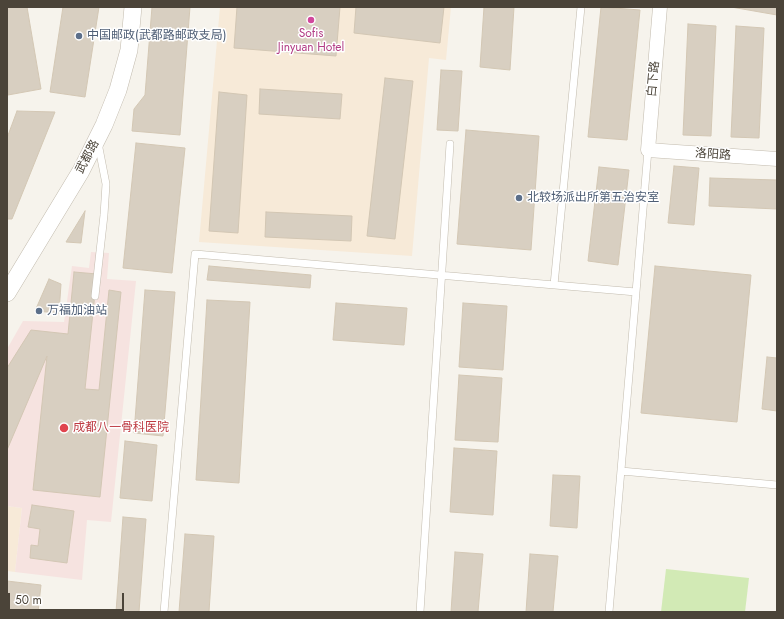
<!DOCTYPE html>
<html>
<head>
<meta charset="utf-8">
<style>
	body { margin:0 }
	#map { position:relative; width:784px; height:619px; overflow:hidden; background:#f6f3ec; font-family:Jost,sans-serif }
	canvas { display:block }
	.frame { position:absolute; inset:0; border:8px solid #4b4439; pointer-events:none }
	.scale { position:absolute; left:8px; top:593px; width:116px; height:18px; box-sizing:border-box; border:2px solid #4b4439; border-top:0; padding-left:5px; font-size:12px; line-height:14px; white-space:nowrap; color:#4b4439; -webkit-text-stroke:3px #fff; paint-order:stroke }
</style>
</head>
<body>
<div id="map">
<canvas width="784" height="619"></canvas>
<div class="frame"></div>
<div class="scale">50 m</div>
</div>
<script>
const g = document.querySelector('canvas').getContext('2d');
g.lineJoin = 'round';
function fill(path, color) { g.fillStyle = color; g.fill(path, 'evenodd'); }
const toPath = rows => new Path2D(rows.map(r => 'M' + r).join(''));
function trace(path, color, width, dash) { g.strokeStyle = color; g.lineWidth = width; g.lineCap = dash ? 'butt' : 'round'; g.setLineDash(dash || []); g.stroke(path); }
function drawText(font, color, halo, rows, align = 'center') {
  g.font = font + ' Jost,"Noto Sans SC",sans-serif'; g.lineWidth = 3; g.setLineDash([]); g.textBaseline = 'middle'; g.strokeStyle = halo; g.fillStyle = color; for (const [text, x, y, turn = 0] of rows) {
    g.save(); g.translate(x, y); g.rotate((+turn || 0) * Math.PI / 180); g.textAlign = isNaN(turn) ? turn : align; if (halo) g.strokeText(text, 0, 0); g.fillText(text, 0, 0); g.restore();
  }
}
fill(toPath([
	[220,7,451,7,446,60,429,58,412,256,199,242],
	[7,506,22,508,15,572,7,571]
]), '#f7ead8');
fill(toPath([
	[91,252,109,253,107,279,136,281,111,522,87,520,82,580,15,572,22,508,7,506,7,349,23,321,64,322,72,266,89,268]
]), '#f6e3e0');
fill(toPath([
	[666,569,749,578,745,612,661,612]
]), '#d2eab5');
const building = toPath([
	[7,7,27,7,41,89,8,95,7,7],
	[63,7,99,7,85,97,50,92,63,7],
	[152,7,190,7,180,135,132,131,134,109,145,95,152,7],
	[237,7,340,7,336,56,234,48,237,7],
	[356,7,444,7,440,43,354,33,356,7],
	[484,7,514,7,510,70,480,67,484,7],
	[601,7,640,10,627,140,588,137,601,7],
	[731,7,777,7,777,15,731,7],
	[688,24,716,26,711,136,683,135,688,24],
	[736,26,764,28,759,138,731,137,736,26],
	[441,70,462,71,458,131,437,130,441,70],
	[385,78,413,81,395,239,367,236,385,78],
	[260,89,342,94,340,119,259,114,260,89],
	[219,92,247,95,238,233,209,231,219,92],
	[17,111,55,112,12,219,7,219,7,138,17,111],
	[466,130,539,136,531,250,457,244,466,130],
	[136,143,185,148,172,273,123,268,136,143],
	[674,166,699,168,694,225,668,223,674,166],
	[599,167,629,170,618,265,588,261,599,167],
	[710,178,777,180,777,209,709,206,710,178],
	[85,211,81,243,66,242,85,211],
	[266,212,352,216,351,241,265,237,266,212],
	[209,266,311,275,310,288,207,280,209,266],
	[655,266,751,275,737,422,641,413,655,266],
	[74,272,97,274,85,389,99,390,109,290,121,292,100,497,33,490,47,356,7,450,7,368,31,330,68,334,74,272],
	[49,279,61,284,59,313,35,311,49,279],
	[145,290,175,292,163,436,134,433,145,290],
	[207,300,250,302,239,483,196,480,207,300],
	[336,303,407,308,404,345,333,340,336,303],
	[463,303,507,306,503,370,459,367,463,303],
	[767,357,777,358,777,411,762,409,767,357],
	[459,375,502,378,498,442,455,440,459,375],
	[125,441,157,445,152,501,120,498,125,441],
	[454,448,497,451,493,515,450,512,454,448],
	[553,475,580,476,577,528,550,526,553,475],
	[32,505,74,511,67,563,30,558,31,545,38,546,40,529,28,527,32,505],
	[123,517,146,519,139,612,116,612,123,517],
	[185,534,214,536,209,612,179,612,185,534],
	[455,552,483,554,478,612,451,612,455,552],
	[530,554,558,556,553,612,526,612,530,554],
	[7,581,41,585,38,612,7,612,7,581]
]);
fill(building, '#d8cfc1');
trace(building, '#d3c7b4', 1);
const service = toPath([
	[554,285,581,7],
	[95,296,104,215,106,184,98,143],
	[621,471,777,485],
	[164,612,195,254,636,292],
	[420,612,450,144],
	[609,612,648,150]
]);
const minor = toPath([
	[660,7,648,150,777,159]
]);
const tertiary = toPath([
	[7,293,81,171,104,125,118,90,129,50,133,7]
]);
trace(service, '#c2bbae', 8);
trace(minor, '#c2bbae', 15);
trace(tertiary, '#c2bbae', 18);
trace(service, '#fff', 7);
trace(minor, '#fff', 14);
trace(tertiary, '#fff', 17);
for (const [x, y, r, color] of [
	[311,20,4,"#d1479c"],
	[79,36,4,"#5c6f8a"],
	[519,198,4,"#5c6f8a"],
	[39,311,4,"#5c6f8a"],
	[64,428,5,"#e0444e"]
]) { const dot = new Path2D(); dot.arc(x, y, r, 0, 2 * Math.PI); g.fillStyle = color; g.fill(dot); trace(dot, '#fff', 1.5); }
drawText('12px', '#b23c85', '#fff', [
	["Sofis",311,34],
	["Jinyuan Hotel",311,48]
]);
drawText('12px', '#4e5e75', '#fff', [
	["中国邮政(武都路邮政支局)",87,36],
	["北较场派出所第五治安室",527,198],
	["万福加油站",47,311]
], 'left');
drawText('12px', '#4b4439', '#fff', [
	["白下路",654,79,-85],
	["洛阳路",713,155,4],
	["武都路",88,157,-62]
]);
drawText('12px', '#be3a42', '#fff', [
	["成都八一骨科医院",73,428]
], 'left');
</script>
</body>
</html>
